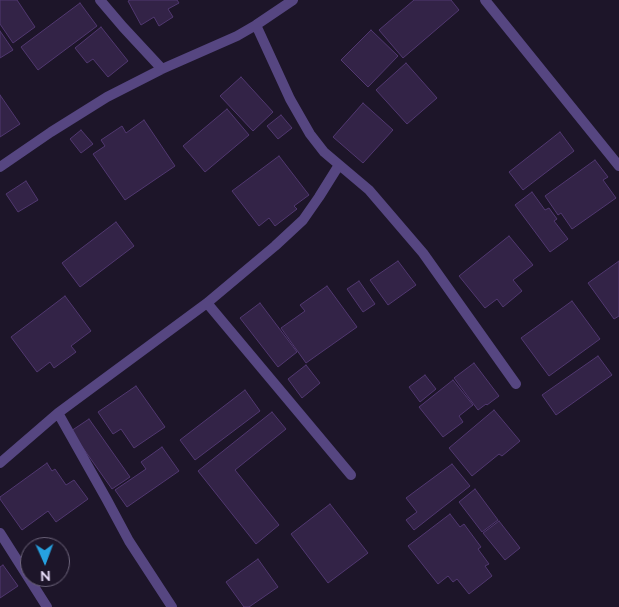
<!DOCTYPE html>
<html>
<head>
<meta charset="utf-8">
<style>
	body { margin:0 }
	#map { position:relative; width:619px; height:607px; overflow:hidden; background:#1d1529; font-family:Mulish,sans-serif }
	canvas { display:block }
	.north { position:absolute; left:20px; top:537px; width:50px; height:50px; box-sizing:border-box; background:#1d1529; border:1px solid #6f667d; border-radius:50%; rotate:178deg; font-size:14px; font-weight:700; line-height:20px; text-align:center; color:#eae0fb }
	.north::after { content:''; display:block; margin:auto; width:18px; height:22px; background:#26a1e1; clip-path:polygon(50% 0,100% 100%,50% 72%,0 100%) }
</style>
</head>
<body>
<div id="map">
<canvas width="619" height="607"></canvas>
<div class="north">N</div>
</div>
<script>
const g = document.querySelector('canvas').getContext('2d');
g.lineJoin = 'round';
function fill(path, color) { g.fillStyle = color; g.fill(path, 'evenodd'); }
const toPath = rows => new Path2D(rows.map(r => 'M' + r).join(''));
function trace(path, color, width, dash) { g.strokeStyle = color; g.lineWidth = width; g.lineCap = dash ? 'butt' : 'round'; g.setLineDash(dash || []); g.stroke(path); }
const building = toPath([
	[0,0,17,0,35,27,13,43,0,24,0,0],
	[130,0,177,0,179,3,168,9,173,17,159,26,154,17,141,25,128,1,130,0],
	[414,0,451,0,459,10,403,58,379,30,414,0],
	[80,3,97,26,38,70,21,47,80,3],
	[101,27,128,61,108,77,93,59,87,63,75,48,101,27],
	[371,30,398,56,368,87,341,60,371,30],
	[0,31,13,50,0,58,0,31],
	[406,63,437,98,407,124,376,90,406,63],
	[241,77,273,112,253,131,220,96,241,77],
	[0,95,20,124,0,137,0,95],
	[363,103,393,130,363,163,333,137,363,103],
	[227,109,249,135,205,172,183,146,227,109],
	[281,115,292,128,278,139,267,126,281,115],
	[144,120,175,166,125,200,93,154,105,146,101,140,122,126,126,133,144,120],
	[81,130,93,144,81,153,70,139,81,130],
	[560,132,574,151,523,190,509,172,560,132],
	[279,156,309,195,294,206,297,209,275,226,269,218,259,226,232,191,279,156],
	[595,160,608,177,603,180,616,198,572,229,561,213,558,215,545,196,595,160],
	[26,181,38,200,18,212,6,194,26,181],
	[532,192,545,210,549,208,557,219,554,221,568,239,550,252,515,205,532,192],
	[116,222,134,246,80,287,62,263,116,222],
	[509,236,533,265,513,280,522,291,503,307,497,299,485,308,459,276,509,236],
	[398,261,416,285,388,305,370,280,398,261],
	[619,261,619,316,614,319,588,283,619,261],
	[359,281,375,304,363,312,347,289,359,281],
	[327,286,357,327,306,363,281,328,305,311,300,305,327,286],
	[65,296,91,331,71,346,76,352,54,368,50,362,37,372,11,337,65,296],
	[572,301,600,339,549,376,521,338,572,301],
	[260,303,297,352,278,367,240,318,260,303],
	[598,356,612,375,556,415,542,395,598,356],
	[474,363,499,396,487,405,486,404,478,410,454,378,474,363],
	[306,365,320,383,302,398,288,379,306,365],
	[425,375,436,389,420,402,409,387,425,375],
	[453,380,473,405,459,416,463,422,443,437,419,407,453,380],
	[136,386,165,427,134,448,121,429,113,434,98,412,136,386],
	[245,390,260,411,195,460,180,440,245,390],
	[494,410,520,441,502,456,499,454,472,476,449,448,494,410],
	[272,412,286,429,235,470,279,525,256,544,198,471,272,412],
	[89,419,130,477,112,489,71,431,89,419],
	[162,447,179,471,127,507,115,490,146,469,141,462,162,447],
	[47,463,52,471,55,469,66,485,74,480,88,499,56,522,48,511,22,530,0,499,0,497,47,463],
	[452,464,470,486,414,530,406,520,417,512,406,498,452,464],
	[475,489,498,520,482,532,459,502,475,489],
	[330,504,368,553,328,583,291,534,330,504],
	[450,514,460,527,464,524,481,547,478,549,489,564,485,566,492,576,469,594,457,579,453,582,448,576,438,584,408,546,450,514],
	[499,521,520,548,505,560,483,533,499,521],
	[258,559,278,587,249,607,244,607,226,582,258,559],
	[3,565,18,586,0,598,0,567,3,565]
]);
fill(building, '#332347');
trace(building, '#513870', 1);
trace(toPath([
	[100,0,123,27,162,69],
	[485,0,619,166],
	[256,25,290,99,310,134,324,152,369,190,423,253,516,384],
	[0,167,51,132,107,97,162,69,237,36,256,25,293,0],
	[207,303,351,475],
	[58,413,107,500,129,541,172,607],
	[0,463,58,413,207,303,275,246,303,220,319,197,339,165],
	[0,533,47,607]
]), '#564681', 10);
</script>
</body>
</html>
